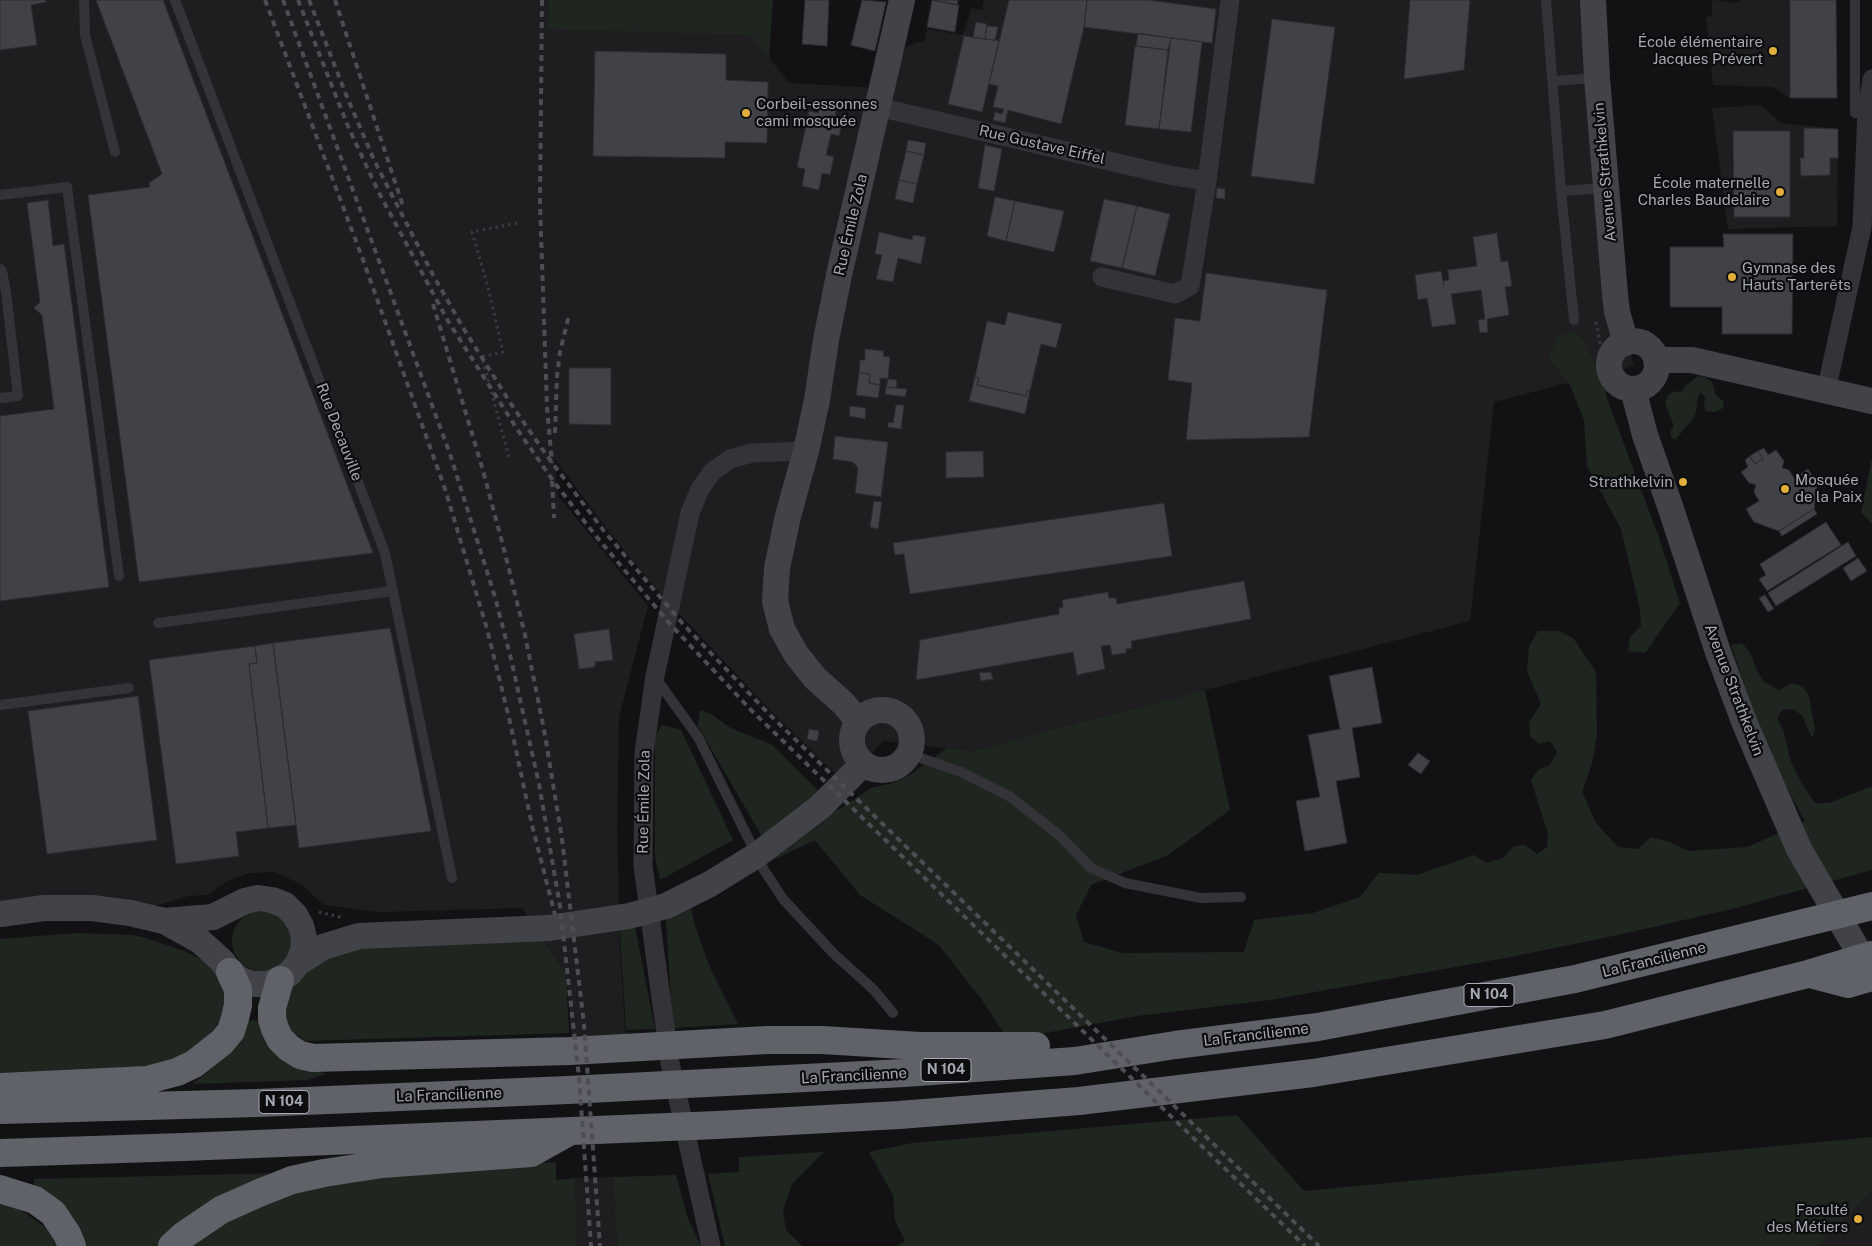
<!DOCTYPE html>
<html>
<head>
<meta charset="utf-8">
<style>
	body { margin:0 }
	canvas { display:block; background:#121214 }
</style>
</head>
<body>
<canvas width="1872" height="1246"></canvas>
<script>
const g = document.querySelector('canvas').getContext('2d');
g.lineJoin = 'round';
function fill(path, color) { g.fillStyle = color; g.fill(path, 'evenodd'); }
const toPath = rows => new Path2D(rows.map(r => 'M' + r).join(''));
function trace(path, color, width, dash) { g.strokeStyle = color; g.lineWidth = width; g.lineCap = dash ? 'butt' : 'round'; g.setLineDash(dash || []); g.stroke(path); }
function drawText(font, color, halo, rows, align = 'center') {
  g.font = font + ' "Public Sans",sans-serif'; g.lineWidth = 4.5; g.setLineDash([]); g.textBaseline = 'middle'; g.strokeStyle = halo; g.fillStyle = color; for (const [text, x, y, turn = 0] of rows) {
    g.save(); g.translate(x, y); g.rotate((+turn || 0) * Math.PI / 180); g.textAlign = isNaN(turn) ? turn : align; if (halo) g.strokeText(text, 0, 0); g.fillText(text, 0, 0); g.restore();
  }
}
fill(toPath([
	[0,0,549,0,548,28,751,35,789,83,894,89,902,48,925,40,927,29,963,35,971,8,982,10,984,0,1593,0,1626,343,1634,366,1494,402,1470,621,972,751,883,741,845,783,770,710,686,621,646,577,607,529,554,458,558,496,648,606,619,716,617,827,620,946,627,1058,574,1061,566,974,522,908,379,912,324,905,301,884,274,872,250,873,229,880,207,895,189,896,130,913,0,914],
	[1712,0,1739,3,1740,0,1836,0,1837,98,1790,98,1773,87,1713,85,1706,18,1712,15],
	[1760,105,1781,123,1838,129,1837,226,1728,229,1712,108],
	[613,1177,617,1246,577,1246,575,1178],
	[1872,1191,1872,1246,1818,1246]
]), '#1e1e21');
fill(toPath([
	[549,0,773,0,769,59,750,35,547,29],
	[1572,332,1581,337,1603,379,1607,399,1658,535,1680,603,1645,653,1628,651,1630,637,1641,626,1640,609,1621,529,1587,466,1584,420,1570,385,1548,357,1559,336],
	[1698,376,1705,377,1712,382,1716,395,1724,402,1723,408,1715,412,1706,411,1704,406,1705,397,1701,392,1698,397,1696,413,1692,420,1675,440,1672,438,1670,432,1674,426,1665,403,1668,395,1674,391,1681,393,1684,387],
	[1872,458,1872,524,1861,512],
	[1538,631,1558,631,1573,638,1596,672,1597,736,1592,763,1582,792,1596,823,1618,847,1638,849,1651,837,1669,842,1689,851,1748,847,1805,821,1769,756,1731,645,1742,643,1750,653,1758,672,1764,682,1779,690,1792,683,1803,687,1809,696,1815,730,1812,738,1802,715,1792,709,1782,710,1777,718,1783,729,1790,759,1802,784,1815,803,1829,803,1872,786,1872,870,1732,909,1618,935,1505,958,1270,1000,1137,1016,1029,1036,1005,1035,982,1000,939,945,860,895,815,840,775,859,698,726,700,710,711,714,731,728,772,745,838,810,871,788,893,783,910,775,947,748,972,751,1205,690,1230,810,1168,855,1091,885,1076,915,1084,942,1122,953,1244,952,1254,920,1313,913,1360,897,1379,873,1417,875,1474,855,1486,863,1503,858,1514,846,1525,845,1537,854,1547,847,1548,834,1531,780,1538,770,1550,765,1557,752,1550,741,1539,744,1530,736,1529,722,1541,704,1527,671,1529,647],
	[662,725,681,730,733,840,660,880,655,857,655,737],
	[691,906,694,923,709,965,738,1024,673,1028,666,920],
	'232 941a30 30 0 1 1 60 0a30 30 0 1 1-60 0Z',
	[635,927,655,1029,626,1030,620,930],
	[78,933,132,935,146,938,184,951,210,964,224,988,227,1004,220,1022,203,1043,172,1062,137,1067,0,1073,0,939],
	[539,934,566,974,569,1033,305,1041,292,1031,283,1018,284,1005,293,986,321,959,357,949],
	[244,1020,263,1021,318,1070,325,1074,308,1080,192,1084,207,1073,233,1047],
	[1237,1115,1304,1191,1872,1137,1872,1191,1818,1246,896,1246,905,1241,895,1220,893,1195,869,1152,912,1143],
	[824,1152,792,1184,783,1211,786,1230,802,1246,725,1246,708,1174,739,1172,739,1157],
	[556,1162,556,1180,575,1178,577,1246,189,1246,224,1221,314,1185,368,1175],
	[284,1173,160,1246,86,1246,75,1220,46,1193,34,1186,34,1179],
	[676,1175,687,1216,701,1246,617,1246,613,1177],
	[0,1201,20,1210,44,1226,55,1239,57,1246,0,1246]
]), '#1f2620');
const building = toPath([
	[0,0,46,0,46,2,31,5,37,45,0,50,0,0],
	[96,0,163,0,373,553,139,582,88,195,150,187,149,183,162,174,96,0],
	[805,0,829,0,827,46,802,44,805,0],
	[862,0,886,2,875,51,851,45,862,0],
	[932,0,959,5,955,32,927,27,932,0],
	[932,0,958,0,957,5,932,0],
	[1009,0,1087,0,1084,27,1061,124,1008,110,1005,123,993,120,995,112,1002,114,1004,109,993,107,998,86,989,84,1009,0],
	[1087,0,1148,0,1216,9,1212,43,1084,27,1087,0],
	[1410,0,1470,0,1464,70,1404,79,1410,0],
	[1790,0,1836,0,1837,98,1790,98,1790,0],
	[1272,19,1335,27,1314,184,1251,176,1272,19],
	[976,22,987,24,985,39,973,37,976,22],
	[987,26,998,27,995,40,985,39,987,26],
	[1138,33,1171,38,1168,50,1136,46,1138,33],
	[964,36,999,41,982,112,948,104,964,36],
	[1171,38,1202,42,1191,132,1159,129,1171,38],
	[1135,46,1168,50,1159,129,1125,125,1135,46],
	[595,51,726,54,726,80,768,82,767,143,725,142,725,158,593,156,595,51],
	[820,102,837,106,835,117,843,119,839,136,831,134,826,155,834,157,830,175,822,173,819,190,802,186,805,169,797,167,809,111,818,113,820,102],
	[1804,128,1838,129,1838,158,1830,158,1830,175,1801,176,1800,158,1804,158,1804,128],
	[1733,131,1790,131,1790,217,1734,217,1733,131],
	[908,140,926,143,924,155,906,151,908,140],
	[985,145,1002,149,994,191,978,188,985,145],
	[906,151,924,155,917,184,899,180,906,151],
	[899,180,917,184,913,203,895,199,899,180],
	[1217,188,1225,189,1225,199,1216,198,1217,188],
	[995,197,1015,201,1006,241,987,236,995,197],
	[1104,199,1137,206,1122,268,1090,261,1104,199],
	[48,200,53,246,64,244,109,587,0,601,0,416,54,409,42,315,34,308,40,302,27,203,48,200],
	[1015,201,1064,211,1054,252,1006,241,1015,201],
	[1137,206,1170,214,1155,276,1122,268,1137,206],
	[879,232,912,240,913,235,926,237,921,264,898,258,893,282,876,279,882,255,875,254,879,232],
	[1497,233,1501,262,1508,261,1512,286,1505,287,1509,315,1487,319,1488,332,1480,333,1478,320,1485,319,1481,290,1451,294,1456,324,1432,327,1427,298,1418,300,1415,275,1441,271,1444,286,1443,281,1449,280,1448,270,1477,266,1473,237,1497,233],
	[1723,234,1793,234,1792,334,1722,334,1722,307,1670,307,1670,247,1724,247,1723,234],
	[1206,273,1327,290,1309,437,1186,440,1192,383,1168,380,1175,318,1200,321,1206,273],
	[1008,312,1062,324,1056,348,1041,344,1030,391,1027,390,1026,396,977,385,979,378,975,377,987,321,1005,325,1008,312],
	[865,349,884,351,883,356,890,357,888,379,880,378,880,385,869,383,870,374,859,373,860,360,865,360,865,349],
	[569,368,611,368,611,425,569,424,569,368],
	[859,373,870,374,869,383,880,385,878,398,856,395,859,373],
	[975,377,979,378,977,385,1026,396,1027,390,1030,391,1025,414,969,401,975,377],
	[888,379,897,380,896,388,886,387,888,379],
	[886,387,907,389,905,397,885,394,886,387],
	[896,405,904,405,901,429,888,427,888,422,893,423,896,405],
	[850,406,866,408,865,419,849,416,850,406],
	[835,436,888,442,881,497,855,493,858,468,853,462,833,459,835,436],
	[1764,448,1768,455,1776,450,1784,461,1782,468,1789,470,1794,478,1808,469,1817,483,1814,509,1779,531,1754,522,1746,509,1759,501,1754,492,1756,485,1749,483,1741,472,1748,467,1745,460,1750,456,1755,464,1763,459,1758,451,1764,448],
	[983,451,984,477,946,478,946,452,983,451],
	[1758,451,1763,459,1755,464,1750,456,1758,451],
	[874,501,882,502,878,529,870,527,874,501],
	[1164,503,1172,556,910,594,904,554,895,555,893,543,1164,503],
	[1814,509,1817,514,1782,536,1779,531,1814,509],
	[1826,522,1841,545,1767,591,1759,579,1766,575,1760,564,1826,522],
	[1848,542,1856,556,1776,606,1768,593,1848,542],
	[1858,558,1867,571,1851,581,1843,568,1858,558],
	[1244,581,1251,619,1131,641,1132,648,1126,649,1126,653,1112,655,1110,645,1101,646,1105,669,1077,675,1073,652,916,680,920,640,1059,614,1059,608,1063,607,1062,600,1108,592,1109,598,1116,598,1117,604,1244,581],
	[1765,595,1774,609,1768,612,1759,598,1765,595],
	[390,628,431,831,299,848,273,643,390,628],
	[609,629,613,660,595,662,595,667,579,669,574,634,609,629],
	[273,643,296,825,268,828,249,664,257,663,255,646,273,643],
	[255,646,257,663,249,664,268,828,236,832,239,856,176,864,149,660,255,646],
	[1372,667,1382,723,1352,728,1360,777,1336,781,1347,843,1305,851,1296,801,1320,797,1308,735,1340,729,1329,676,1372,667],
	[991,672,993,679,981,681,979,673,991,672],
	[138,696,157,840,47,854,28,711,138,696],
	[809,729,819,731,817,741,807,739,809,729],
	[1418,753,1430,761,1421,774,1408,765,1418,753]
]);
fill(building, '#414247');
trace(building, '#2d2c30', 1);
trace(toPath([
	[1596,322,1601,348,1610,367],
	[509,457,482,357,503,352,488,287,472,232,517,223],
	[319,912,344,918]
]), '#3a3b3f', 3, [2.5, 4]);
trace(toPath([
	[84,0,85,35,115,152],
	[175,0,385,553,452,878],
	[1546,0,1561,191,1574,320],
	[1855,0,1855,113,1867,113],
	[1553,81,1596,78],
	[1561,191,1605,188],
	[0,195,67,187,119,576],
	[0,269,2,271,6,292,18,396,0,398],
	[158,623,393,591],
	[655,677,698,737,764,870,783,899,834,954,874,990,893,1013],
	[0,705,129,688],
	[909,754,961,772,1009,796,1059,835,1091,868,1125,883,1201,898,1241,897]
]), '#343438', 10);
trace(toPath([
	[878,107,1169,175,1207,181],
	[1102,277,1175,294,1190,286,1207,181,1230,0],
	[1826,391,1862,227,1867,113,1872,79],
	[711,1246,670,1063,643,866,644,753,655,676,690,513,700,489,712,472,730,459,752,453,806,451]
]), '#343438', 19);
trace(toPath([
	[1593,0,1597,78,1615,295,1617,312,1626,343],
	'1609 365a24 24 0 1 1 48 0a24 24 0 1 1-48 0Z',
	[1656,360,1692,360,1872,401],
	[1633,389,1645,435,1670,506,1718,652,1745,724,1799,849,1872,975],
	'852 740a30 30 0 1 1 60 0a30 30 0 1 1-60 0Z',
	[858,721,843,703,815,678,796,654,782,629,775,601,777,568,788,516,806,451,817,400,826,340,839,275,902,0],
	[0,914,44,908,92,908,130,913,164,921,200,941,222,961,230,972,241,980,253,984,267,984,280,980,290,973,298,963,303,951,304,938,301,926,295,915,285,905,272,900,258,898,245,901,213,917,164,921],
	[298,963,323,947,359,936,549,928,629,916,666,906,710,884,757,855,820,807,863,764]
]), '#424348', 26);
trace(toPath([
	[1810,974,1848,984,1872,977],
	[280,980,272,1008,272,1019,275,1029,280,1039,289,1048,300,1055,313,1058,570,1051,767,1040,822,1040,920,1046,1036,1046],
	[0,1087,147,1080,177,1072,194,1064,222,1042,231,1031,235,1018,238,1005,238,989,230,972],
	[0,1110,257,1103,568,1090,904,1073,1075,1061,1175,1045,1318,1027,1575,979,1872,906],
	[0,1153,184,1147,717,1125,899,1115,1079,1101,1313,1073,1605,1025,1808,974,1872,955],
	[0,1189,35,1200,53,1213,67,1234,72,1246],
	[172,1246,184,1235,221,1210,259,1193,292,1180,324,1173,382,1164,531,1153,567,1133]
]), '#606269', 28);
trace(toPath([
	[265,0,362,257,445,489,487,629,510,722,532,825,555,915],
	[283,0,450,454,495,597,511,659,539,784,560,906,579,1077,591,1246],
	[298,0,347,124,378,191,448,321,517,429,554,482,595,535,670,624,751,710,1305,1246],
	[309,0,347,97,375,162,432,273,462,326,513,407,547,456,604,531,683,624,768,713,1319,1246],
	[335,0,403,206],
	[542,0,540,204,547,407,552,463],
	[433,304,482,467,505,553,525,635,545,735,562,839,584,1024,600,1246],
	[555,433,557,376,560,352,569,315],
	[552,481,554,518]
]), '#4d4e53', 4, [6, 5]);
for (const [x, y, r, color] of [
	[1773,51,5,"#e1ae3d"],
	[746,113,5,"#e1ae3d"],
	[1780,192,5,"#e1ae3d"],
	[1732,277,5,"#e1ae3d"],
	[1683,482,5,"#e1ae3d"],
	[1785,489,5,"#e1ae3d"],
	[1858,1219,5,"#e1ae3d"]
]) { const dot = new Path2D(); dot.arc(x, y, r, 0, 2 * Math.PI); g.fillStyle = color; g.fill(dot); trace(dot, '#0d0d0f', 2); }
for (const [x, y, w] of [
	[1489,995,50],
	[946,1070,50],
	[284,1102,50]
]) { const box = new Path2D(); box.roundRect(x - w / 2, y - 11.5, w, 23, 4); g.fillStyle = '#0d0d0f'; g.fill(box); trace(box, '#a5a9b3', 1); }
drawText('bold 14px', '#a5a9b3', null, [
	["N 104",1489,995],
	["N 104",946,1070],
	["N 104",284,1102]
]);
drawText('15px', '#a5a9b3', '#0d0d0f', [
	["École élémentaire",1763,42],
	["Jacques Prévert",1763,59],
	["Corbeil-essonnes",756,104,"left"],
	["cami mosquée",756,121,"left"],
	["École maternelle",1770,183],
	["Charles Baudelaire",1770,200],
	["Gymnase des",1742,268,"left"],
	["Hauts Tarterêts",1742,285,"left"],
	["Mosquée",1795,480,"left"],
	["de la Paix",1795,497,"left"],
	["Strathkelvin",1673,482],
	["Faculté",1848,1210],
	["des Métiers",1848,1227]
], 'right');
drawText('15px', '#a5a9b3', '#0d0d0f', [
	["Rue Gustave Eiffel",1042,145,13],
	["Avenue Strathkelvin",1605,172,-95],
	["Rue Émile Zola",851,225,-77],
	["Rue Decauville",339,432,69],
	["Avenue Strathkelvin",1734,690,69],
	["Rue Émile Zola",644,802,-89],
	["La Francilienne",1654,960,-14],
	["La Francilienne",1256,1035,-7],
	["La Francilienne",854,1076,-3],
	["La Francilienne",449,1095,-2]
]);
</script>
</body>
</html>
